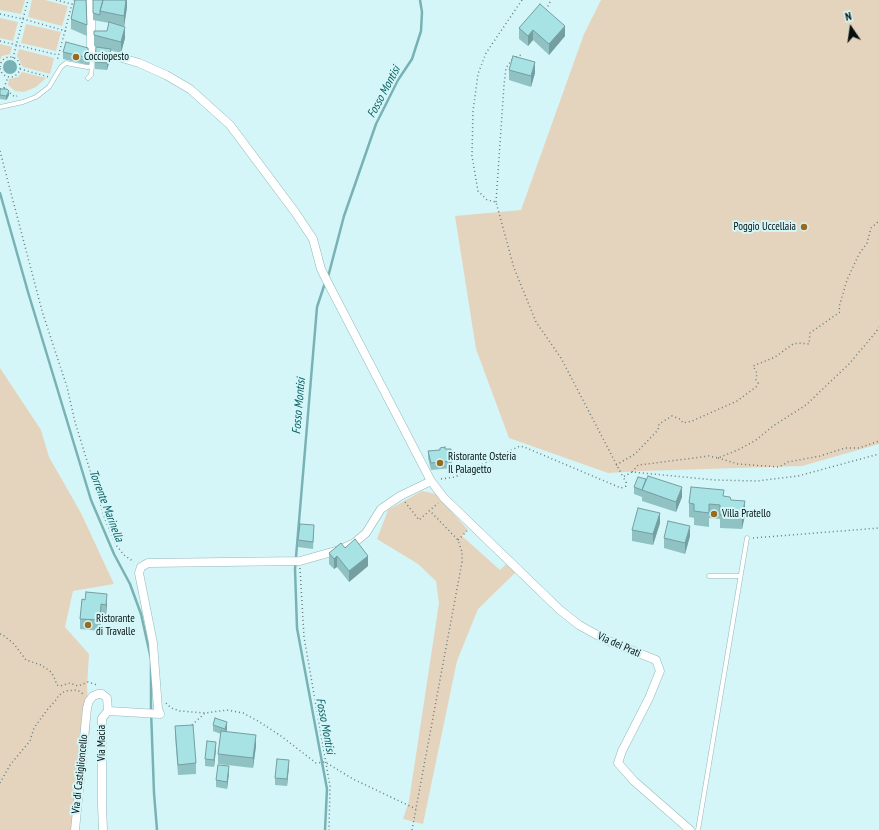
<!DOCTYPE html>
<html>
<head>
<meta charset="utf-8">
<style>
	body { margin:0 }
	#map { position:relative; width:879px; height:830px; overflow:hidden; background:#d4f6f8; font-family:"PT Sans Narrow",sans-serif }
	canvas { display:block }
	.north { position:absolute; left:831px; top:8px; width:40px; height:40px; -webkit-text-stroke:3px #d4f6f8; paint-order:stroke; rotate:347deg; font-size:11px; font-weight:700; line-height:16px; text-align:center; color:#040f0f }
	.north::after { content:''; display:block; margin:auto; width:14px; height:18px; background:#040f0f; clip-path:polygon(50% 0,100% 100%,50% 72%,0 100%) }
</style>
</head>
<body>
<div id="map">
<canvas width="879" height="830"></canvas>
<div class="north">N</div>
</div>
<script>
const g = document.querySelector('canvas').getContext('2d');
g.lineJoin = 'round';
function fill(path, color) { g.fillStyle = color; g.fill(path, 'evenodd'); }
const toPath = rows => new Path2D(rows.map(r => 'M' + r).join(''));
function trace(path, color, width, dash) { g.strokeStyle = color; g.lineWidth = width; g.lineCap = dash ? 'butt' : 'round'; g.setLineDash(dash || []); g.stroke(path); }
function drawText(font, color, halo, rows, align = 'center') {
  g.font = font + ' "PT Sans Narrow",sans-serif'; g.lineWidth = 4; g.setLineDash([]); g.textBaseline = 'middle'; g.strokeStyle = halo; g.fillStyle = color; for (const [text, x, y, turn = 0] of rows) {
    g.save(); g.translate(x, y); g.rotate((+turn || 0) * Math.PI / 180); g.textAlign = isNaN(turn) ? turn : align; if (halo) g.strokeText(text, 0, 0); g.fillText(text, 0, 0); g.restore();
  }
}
fill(toPath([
	[0,0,25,0,21,14,0,10],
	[32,0,45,0,68,6,62,26,28,17],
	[601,0,879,0,879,444,802,466,642,471,608,473,509,438,476,349,455,216,521,210,584,34],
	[0,18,18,22,13,41,0,38],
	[26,24,61,32,56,51,21,43],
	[0,44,12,47,10,54,2,56,0,60],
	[19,49,54,58,50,74,23,67,17,56],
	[22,72,46,78,36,87,24,92,15,91,8,85,9,79,18,77],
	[0,368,41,430,49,457,81,513,114,584,73,591,65,627,89,654,87,687,90,729,79,830,0,830],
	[422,491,436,494,468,530,462,536,500,570,506,564,516,572,478,609,457,661,423,824,403,819,409,801,439,603,436,581,418,564,377,539,388,510]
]), '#e5d4bd');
fill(toPath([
	'3 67a7 7 0 1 1 14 0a7 7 0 1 1-14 0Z'
]), '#79b2b5');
trace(toPath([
	[0,193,28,292,91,500,114,554,130,584,141,614,151,659,151,710,154,793,157,830],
	[328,277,344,216,376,124,398,80,412,59,421,31,422,12,420,0],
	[325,830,327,789,297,628,295,569,317,307,325,283]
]), '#79b2b5', 2.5);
const lane = toPath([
	[88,78,91,75,92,66],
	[0,107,23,102,36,97,49,87,61,67,66,63,87,67,92,66,91,49],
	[709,576,740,576],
	[698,830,747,538]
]);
const street = toPath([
	[91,0,91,49,139,63,166,75,190,89,230,125,295,212,313,239,321,269,329,285,431,481,444,498,560,610,579,625,606,640,656,660,660,671,649,698,622,751,618,763,634,781,690,830],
	[108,711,160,714],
	[160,714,158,709,153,643,139,573,141,567,148,563,300,561,339,550,354,543,366,533,381,509,400,496,431,481],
	[75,830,87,708,89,701,93,696,98,694,102,694,107,698,108,711,102,718,102,805,103,830]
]);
trace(lane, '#96b7b9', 5);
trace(street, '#96b7b9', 9);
trace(toPath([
	[56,0,72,4,57,61],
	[522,0,486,53,478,74,473,111,472,156,478,191,487,200,496,202,514,268,536,322,561,358,623,477],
	[546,10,551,0],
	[0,14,23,19,28,0],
	[0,41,58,55],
	[516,57,521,55],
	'0 67a10 10 0 1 1 20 0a10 10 0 1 1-20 0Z',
	[13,58,23,19,66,31],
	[20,69,49,77],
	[4,88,8,77],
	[0,89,4,88,15,97,17,96],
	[0,151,42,311,67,387,75,422,105,519,116,545,124,555,134,562],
	[496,202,504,85,506,68,513,58],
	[718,458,738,464,779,467,788,462,820,456,845,448,859,448,879,441],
	[616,465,635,454,658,430,659,424,672,416,680,419,683,423,692,421,737,401,756,387,758,383,756,380,757,373,753,366,775,357,793,344,799,343,809,344,810,333,840,312,839,307,847,280,859,254,867,243,871,228,879,221],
	[632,472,638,465,647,464,709,456,718,458,740,449,756,440,773,426,806,405,849,364,876,332,879,327],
	[441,479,455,477,520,446,524,447,621,488,626,486,626,482,623,477,632,472,715,480,757,481,798,476,879,454],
	[405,502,419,520,438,503],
	[753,538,879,528],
	[458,540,467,531],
	[300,568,304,637,330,786,329,830],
	[0,634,3,635,14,644,26,660,41,665,51,672,54,677,57,685,60,686,70,683,78,686,88,682,97,685],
	[166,703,171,708,180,711,205,713,227,710,243,713,258,721,281,736,316,763,325,762,353,779,416,809],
	[192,725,205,713],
	[0,783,10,765,30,741,34,728,47,710,57,699,58,696,65,691,77,690,82,693,82,696],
	[412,830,462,562,462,552,458,540,430,511]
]), '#677d7e', 1.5, [1, 3]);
trace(lane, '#fff', 4);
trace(street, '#fff', 8);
fill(toPath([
	[72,0,86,0,87,36,71,29,71,19,75,1],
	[93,0,127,0,127,7,124,27,121,26,125,38,121,53,111,50,111,56,107,70,95,69,95,62,102,48,94,46,94,31,107,31,109,23,93,20],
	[540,4,565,36,549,55,533,40,528,46,519,39,519,28],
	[63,52,89,58,89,65,63,59],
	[509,70,535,73,531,87,509,80],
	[0,89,9,95,7,99,6,100,0,99],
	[445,449,452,461,452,468,431,470,428,458,428,451],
	[634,487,682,497,676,512,642,501,642,497,634,494],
	[724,496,731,500,745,515,742,529,720,528,720,519,709,518,709,527,694,525,694,518,689,517,689,503],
	[660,523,653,545,632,541,632,530],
	[314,532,313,549,298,547,298,540],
	[690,536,685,554,664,548,664,538],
	[345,548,368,566,349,582,337,567,334,569,329,564,329,553],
	[82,599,107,604,106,615,101,615,100,631,80,629,80,619],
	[213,725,227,729,226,732,256,746,253,768,218,764,218,754,221,734,213,731],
	[175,726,196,763,196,774,178,775,175,736],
	[216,749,214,767,205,766,205,759],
	[289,766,287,786,275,785,275,778],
	[229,773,227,789,216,787,216,780]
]), '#90c2c4');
fill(toPath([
	[126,0,127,0,127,7,124,27,124,16],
	[565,26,565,36,549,55,549,44],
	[125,27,125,38,121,53,121,42],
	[533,30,533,40,528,46,528,36],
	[111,49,111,56,107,70,107,63],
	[535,62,535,73,531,87,531,76],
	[9,91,9,95,7,99,6,100,6,96],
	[682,487,682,497,676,512,676,502],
	[745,501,745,515,742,529,742,515],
	[660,513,660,523,653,545,653,534],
	[690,526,690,536,685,554,685,543],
	[337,556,337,567,334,569,334,559],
	[368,556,368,566,349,582,349,571],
	[107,594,107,604,106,615,106,605],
	[101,604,101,615,100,631,100,620],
	[227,722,227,729,225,736,225,729],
	[256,735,256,746,253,768,253,758],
	[216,742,216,749,214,767,214,760],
	[289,760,289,766,287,786,287,779],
	[229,766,229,773,227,789,227,782]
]), '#759ea0');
const building = toPath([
	[75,0,86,0,87,25,71,19,75,0],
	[93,0,103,0,100,11,100,15,93,13,93,0],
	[103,0,126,0,124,16,100,11,103,0],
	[540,4,565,26,549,44,533,30,528,36,519,28,540,4],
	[109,22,125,27,121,42,94,35,94,31,107,31,109,22],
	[66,42,88,48,89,58,63,52,66,42],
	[96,47,111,49,107,63,95,62,96,47],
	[513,56,535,62,531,76,509,70,513,56],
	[0,89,7,89,9,91,7,95,6,96,0,95,0,89],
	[445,447,445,449,451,449,452,461,431,463,428,451,440,450,440,448,445,447],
	[648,476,682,487,676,502,642,490,648,476],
	[638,477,646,479,642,490,634,487,638,477],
	[691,487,724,490,723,496,730,497,731,500,745,501,742,515,720,515,720,505,709,504,709,513,694,511,694,504,689,503,691,487],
	[638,508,660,513,653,534,632,530,638,508],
	[668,521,690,526,685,543,664,538,668,521],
	[300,524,314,525,313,542,298,540,300,524],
	[355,539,368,556,349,571,337,556,334,559,329,553,341,543,345,548,355,539],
	[86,592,107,594,106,605,101,604,100,620,80,619,82,599,85,600,86,592],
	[215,718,227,722,225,729,213,725,215,718],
	[193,725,196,763,178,765,175,726,193,725],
	[221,731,256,735,253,758,218,754,221,731],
	[207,741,216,742,214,760,205,759,207,741],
	[277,759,289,760,287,779,275,778,277,759],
	[218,765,229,766,227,782,216,780,218,765]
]);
fill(building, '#a7e2e4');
trace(building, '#759ea0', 1);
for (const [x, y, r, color] of [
	[76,57,4,"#9a6b1c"],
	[804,227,4,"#9a6b1c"],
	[440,463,4,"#9a6b1c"],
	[714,514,4,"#9a6b1c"],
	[88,625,4,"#9a6b1c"]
]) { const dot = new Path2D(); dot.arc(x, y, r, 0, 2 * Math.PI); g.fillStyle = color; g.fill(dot); trace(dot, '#d4f6f8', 1.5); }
drawText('11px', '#040f0f', '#d4f6f8', [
	["Cocciopesto",84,57],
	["Poggio Uccellaia",796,227,"right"],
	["Ristorante Osteria",448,457],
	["Il Palagetto",448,470],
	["Villa Pratello",722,514],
	["Ristorante",96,619],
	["di Travalle",96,632]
], 'left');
drawText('11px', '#040f0f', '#d4f6f8', [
	["Via dei Prati",619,645,24],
	["Via Macia",102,743,-90],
	["Via di Castiglioncello",80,774,-84]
]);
drawText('italic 12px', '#085d61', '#d4f6f8', [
	["Fosso Montisi",384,92,-62],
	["Fosso Montisi",299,406,-85],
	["Torrente Marinella",106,506,69],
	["Fosso Montisi",325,726,79]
]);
</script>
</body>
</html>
